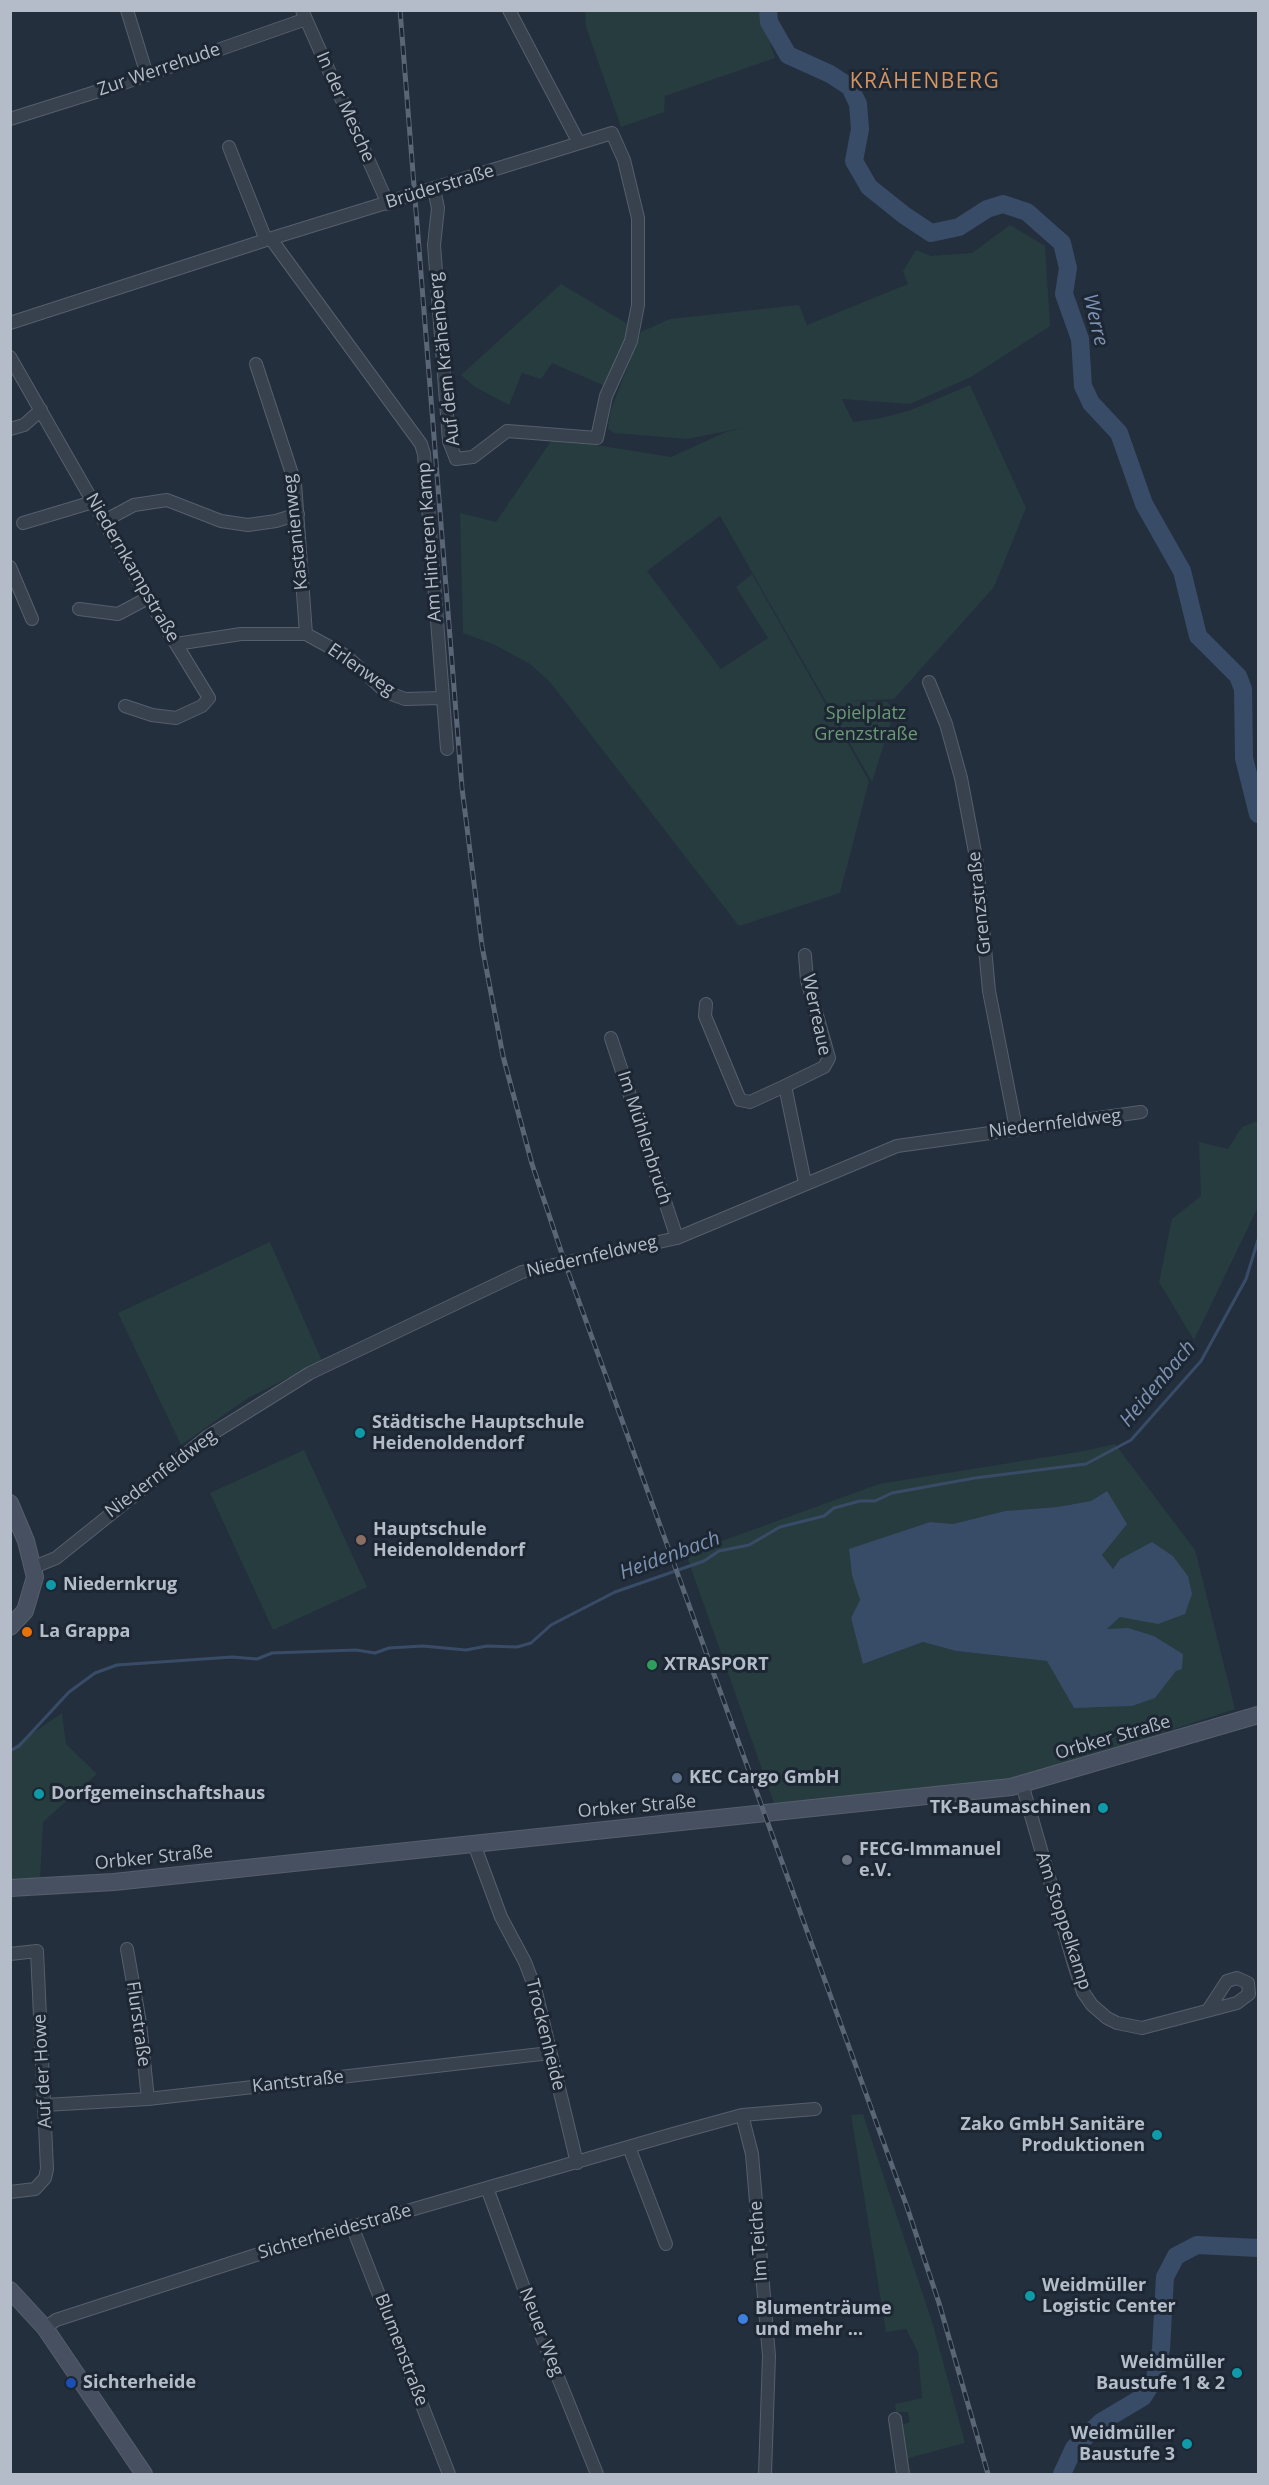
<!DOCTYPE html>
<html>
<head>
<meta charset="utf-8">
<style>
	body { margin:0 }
	#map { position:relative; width:1269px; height:2485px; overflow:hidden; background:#242f3e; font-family:"Open Sans",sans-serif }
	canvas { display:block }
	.frame { position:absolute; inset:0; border:12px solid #b4bcc9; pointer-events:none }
</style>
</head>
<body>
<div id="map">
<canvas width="1269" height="2485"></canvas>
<div class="frame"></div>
</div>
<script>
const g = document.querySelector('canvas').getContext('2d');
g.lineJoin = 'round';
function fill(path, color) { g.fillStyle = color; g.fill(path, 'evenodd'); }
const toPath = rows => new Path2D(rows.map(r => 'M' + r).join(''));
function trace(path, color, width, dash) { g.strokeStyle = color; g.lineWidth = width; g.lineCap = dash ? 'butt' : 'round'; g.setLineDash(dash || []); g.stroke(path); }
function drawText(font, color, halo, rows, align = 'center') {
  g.font = font + ' "Open Sans",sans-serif'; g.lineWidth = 6; g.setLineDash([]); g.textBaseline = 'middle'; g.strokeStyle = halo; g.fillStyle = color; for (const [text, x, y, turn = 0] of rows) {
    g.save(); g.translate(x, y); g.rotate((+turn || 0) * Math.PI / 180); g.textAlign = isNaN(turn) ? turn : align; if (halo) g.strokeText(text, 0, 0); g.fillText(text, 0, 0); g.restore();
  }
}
fill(toPath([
	[585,11,759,11,775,58,665,96,664,112,621,127,586,27],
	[1010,225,1045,246,1050,326,971,377,910,404,842,399,853,422,882,418,911,410,970,385,1026,508,994,587,894,699,848,701,887,702,893,708,894,712,872,782,720,516,647,571,721,669,768,638,736,587,752,574,869,781,840,893,739,926,550,682,530,664,493,644,463,633,460,513,496,522,553,438,671,457,726,432,748,427,687,439,615,433,608,429,610,412,641,332,670,319,799,305,807,325,908,284,903,271,916,250,931,256,972,253],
	[561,284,631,326,605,386,552,363,541,379,522,373,509,405,475,387,461,375],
	[1258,1121,1258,1207,1194,1340,1159,1282,1172,1219,1201,1196,1199,1142,1228,1149,1242,1127],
	[270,1242,322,1361,248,1398,181,1445,118,1313],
	[1115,1444,1195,1550,1235,1709,1022,1779,775,1806,686,1554,879,1484,1084,1451],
	[1107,1491,1102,1555,1113,1569,1120,1559,1152,1543,1173,1556,1188,1576,1120,1617,1106,1630,1154,1636,1183,1654,1176,1671,1155,1698,1074,1708,1048,1661,956,1651,923,1642,863,1664,851,1618,860,1600,850,1549,930,1522,953,1524,1005,1511,1057,1507,1091,1501],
	[304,1450,367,1587,273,1630,210,1493],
	[62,1713,66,1744,97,1774,43,1822,40,1880,11,1882,11,1748],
	[863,2114,933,2325,965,2443,905,2459,898,2427,910,2422,908,2412,896,2412,895,2404,922,2398,918,2352,906,2329,886,2332,851,2115]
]), '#263c3f');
fill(toPath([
	[1107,1491,1127,1524,1102,1555,1113,1569,1120,1559,1152,1542,1173,1556,1188,1576,1192,1594,1185,1614,1158,1624,1120,1617,1107,1629,1128,1628,1154,1636,1183,1654,1182,1669,1176,1671,1155,1698,1132,1706,1074,1708,1047,1661,956,1651,923,1642,863,1664,851,1618,860,1600,852,1575,849,1549,930,1522,953,1524,1005,1511,1057,1507,1091,1501]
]), '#394c67');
trace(toPath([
	[10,1751,19,1746,69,1692,95,1673,117,1665,232,1657,257,1659,272,1653,356,1650,375,1653,389,1648,423,1646,466,1650,487,1646,517,1647,531,1643,551,1625,615,1592,704,1561,719,1551,749,1545,780,1527,824,1516,834,1508,860,1501,875,1501,892,1493,975,1478,1086,1464,1131,1440,1201,1361,1246,1279,1258,1240]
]), '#394c67', 3);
trace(toPath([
	[768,10,769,22,788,55,830,74,850,87,858,104,860,129,854,161,869,187,904,215,931,233,959,227,987,209,1003,204,1027,212,1062,243,1068,268,1064,294,1080,339,1083,386,1091,403,1119,433,1144,504,1182,571,1198,636,1238,676,1243,689,1244,758,1258,814],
	[1062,2474,1074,2448,1101,2422,1143,2397,1155,2378,1161,2349,1165,2277,1176,2256,1197,2245,1258,2248]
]), '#394c67', 18);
const street = toPath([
	[127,10,147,75],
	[302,10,388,204],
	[509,10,579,143],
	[10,119,121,84,306,19],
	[229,147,266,240],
	[271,239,421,444,424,454,447,749],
	[10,323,266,240,612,133,624,160,638,218,638,305,631,341,606,396,597,438,507,431,473,457,456,459,449,441,434,245,438,208,434,189],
	[10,357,148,598,209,698,202,706,176,718,152,715,125,706],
	[256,364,295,483,306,634],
	[10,429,24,425,41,410],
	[104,521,134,505,167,500,221,521,248,525,276,521,298,514],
	[23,523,93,502],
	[10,567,32,619],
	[79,609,118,614,148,598],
	[176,644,241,634,306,634,346,656,386,692,405,699,441,698],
	[929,682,946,724,961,778,977,863,989,991,1016,1128],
	[706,1004,705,1016,740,1100,750,1102,785,1086],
	[611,1038,677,1238],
	[805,1183,785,1086,824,1067,829,1058,807,980,805,955],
	[34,1567,56,1558,207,1437,310,1373,522,1272,677,1238,897,1146,1141,1112],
	[1022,1784,1074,1964,1083,1992,1092,2005,1107,2018,1117,2023,1142,2028,1237,2003,1249,1994,1248,1983,1237,1978,1227,1981,1208,2010],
	[474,1844,501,1917,525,1962,535,1988,577,2163],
	[127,1949,140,2023,148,2099],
	[10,1954,37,1951,47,2169,45,2178,35,2189,10,2192],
	[45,2105,148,2099,550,2053],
	[742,2115,752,2154,769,2356,765,2474],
	[629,2147,666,2244],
	[487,2188,543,2340,597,2474],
	[352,2226,449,2474],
	[45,2328,56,2320,262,2253,673,2134,742,2115,815,2109],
	[895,2419,903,2474]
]);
const secondary = toPath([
	[10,1503,26,1541,35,1577,25,1611,10,1627],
	[10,1888,114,1882,1011,1787,1258,1715],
	[10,2290,45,2328,144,2474]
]);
trace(street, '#565f6c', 14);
trace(secondary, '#565f6c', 18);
trace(street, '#38414e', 12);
trace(secondary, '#465061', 16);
const rail = toPath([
	[400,10,462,788,482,946,503,1056,532,1164,565,1263,907,2207,939,2303,988,2474]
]);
trace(rail, '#5a6575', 5);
trace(rail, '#1d2633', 3, [9]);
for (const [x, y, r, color] of [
	[360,1433,6,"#0f9aa8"],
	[361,1540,6,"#8d6e63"],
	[51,1585,6,"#0f9aa8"],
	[27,1632,6,"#e8710a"],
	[652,1665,6,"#2e9e5b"],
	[677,1778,6,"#5c6f8a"],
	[39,1794,6,"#0f9aa8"],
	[1103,1808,6,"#0f9aa8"],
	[847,1860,6,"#6b7280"],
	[1157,2135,6,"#0f9aa8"],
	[1030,2296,6,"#0f9aa8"],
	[743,2319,6,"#3f7fe0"],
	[1237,2373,6,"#0f9aa8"],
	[71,2383,6,"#1a4fb4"],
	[1187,2444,6,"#0f9aa8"]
]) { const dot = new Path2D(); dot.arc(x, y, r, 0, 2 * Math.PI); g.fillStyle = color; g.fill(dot); trace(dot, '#1d2633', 2); }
drawText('18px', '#b4bcc9', '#1d2633', [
	["Zur Werrehude",159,70,-19],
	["In der Mesche",345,107,66],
	["Brüderstraße",440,187,-17],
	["Auf dem Krähenberg",445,359,-96],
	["Kastanienweg",296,532,-96],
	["Am Hinteren Kamp",430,542,-94],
	["Niedernkampstraße",132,568,60],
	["Erlenweg",361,670,35],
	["Grenzstraße",980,903,-96],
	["Werreaue",816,1015,78],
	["Niedernfeldweg",1055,1124,-7],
	["Im Mühlenbruch",644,1138,72],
	["Niedernfeldweg",592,1257,-13],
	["Niedernfeldweg",161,1474,-37],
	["Orbker Straße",1113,1738,-16],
	["Orbker Straße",637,1807,-5],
	["Orbker Straße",154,1858,-6],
	["Am Stoppelkamp",1063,1921,72],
	["Flurstraße",138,2024,82],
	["Trockenheide",545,2035,76],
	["Auf der Howe",43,2071,-93],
	["Kantstraße",298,2082,-6],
	["Sichterheidestraße",335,2232,-16],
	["Im Teiche",759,2241,-94],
	["Neuer Weg",541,2332,69],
	["Blumenstraße",401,2350,69]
]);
drawText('18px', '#6b9a76', '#1d2633', [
	["Spielplatz",866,714],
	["Grenzstraße",866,735]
]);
drawText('bold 18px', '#b4bcc9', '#1d2633', [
	["Städtische Hauptschule",372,1423],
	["Heidenoldendorf",372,1444],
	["Hauptschule",373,1530],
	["Heidenoldendorf",373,1551],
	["Niedernkrug",63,1585],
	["La Grappa",39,1632],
	["XTRASPORT",664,1665],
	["KEC Cargo GmbH",689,1778],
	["Dorfgemeinschaftshaus",51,1794],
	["TK-Baumaschinen",1091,1808,"right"],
	["FECG-Immanuel",859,1850],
	["e.V.",859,1871],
	["Zako GmbH Sanitäre",1145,2125,"right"],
	["Produktionen",1145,2146,"right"],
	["Weidmüller",1042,2286],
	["Logistic Center",1042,2307],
	["Blumenträume",755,2309],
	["und mehr ...",755,2330],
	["Weidmüller",1225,2363,"right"],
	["Baustufe 1 & 2",1225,2384,"right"],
	["Sichterheide",83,2383],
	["Weidmüller",1175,2434,"right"],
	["Baustufe 3",1175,2455,"right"]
], 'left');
drawText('italic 20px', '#7c92b1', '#1d2633', [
	["Werre",1095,320,77],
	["Heidenbach",1158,1384,-50],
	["Heidenbach",670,1556,-20]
]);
g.letterSpacing = '1.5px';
drawText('21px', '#d59563', '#1d2633', [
	["KRÄHENBERG",925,82]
]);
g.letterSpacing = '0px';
</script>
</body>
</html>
